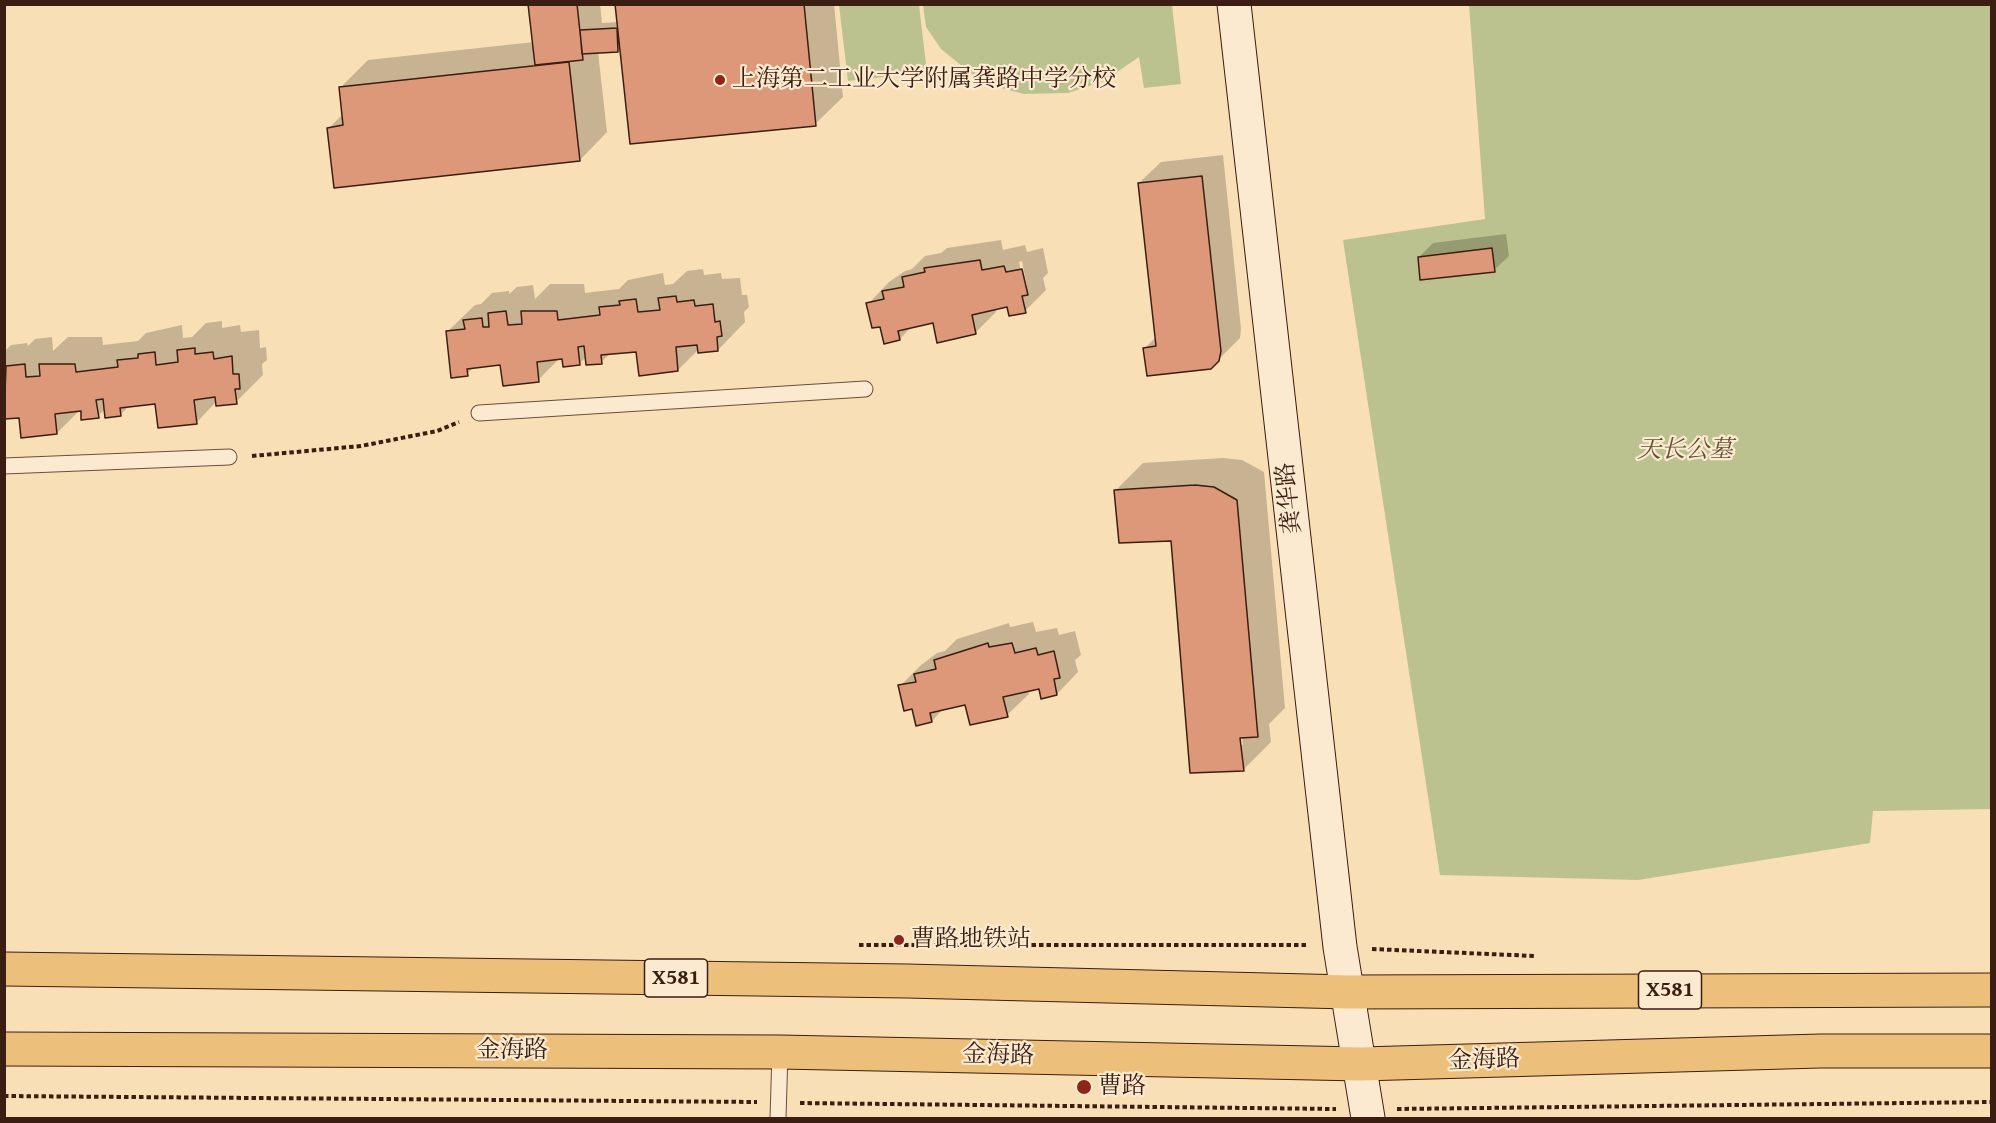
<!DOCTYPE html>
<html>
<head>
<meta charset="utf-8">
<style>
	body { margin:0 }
	#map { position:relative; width:1996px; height:1123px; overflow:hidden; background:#f9dfb6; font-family:"Gentium Book Plus",serif }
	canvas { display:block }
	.frame { position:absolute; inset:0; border:6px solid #3b1d11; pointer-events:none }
</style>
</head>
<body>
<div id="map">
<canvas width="1996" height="1123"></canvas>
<div class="frame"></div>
</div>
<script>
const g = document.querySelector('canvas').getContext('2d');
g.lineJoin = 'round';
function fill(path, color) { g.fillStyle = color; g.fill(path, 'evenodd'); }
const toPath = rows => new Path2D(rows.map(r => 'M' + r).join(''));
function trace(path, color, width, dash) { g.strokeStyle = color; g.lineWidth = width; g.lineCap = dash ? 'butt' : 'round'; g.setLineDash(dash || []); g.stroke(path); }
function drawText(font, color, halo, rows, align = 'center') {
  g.font = font + ' "Gentium Book Plus","Noto Serif SC",serif'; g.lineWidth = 4.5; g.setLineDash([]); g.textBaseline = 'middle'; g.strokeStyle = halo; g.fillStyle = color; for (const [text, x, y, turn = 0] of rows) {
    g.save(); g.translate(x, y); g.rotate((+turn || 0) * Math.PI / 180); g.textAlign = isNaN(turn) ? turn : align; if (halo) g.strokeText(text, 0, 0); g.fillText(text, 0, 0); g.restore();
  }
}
fill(toPath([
	[839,5,919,5,927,72,848,81],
	[923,5,1172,5,1181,84,1144,88,1139,57,1104,81,1068,93,1024,94,1001,88,978,79,941,49,926,27],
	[1469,5,1991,5,1991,809,1873,811,1870,843,1638,880,1440,875,1343,240,1485,219]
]), '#bcc28f');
fill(toPath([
	[529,4,600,4,602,23,619,22,617,4,834,4,843,97,815,124,621,47,618,51,598,52,607,132,580,160,329,128,343,114,340,88,368,60,534,42],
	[1223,155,1241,329,1240,338,1210,368,1145,348,1156,337,1139,183,1161,162],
	[1506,234,1509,256,1494,270,1419,257,1433,243],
	[1001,240,1003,250,1025,245,1027,252,1043,248,1048,273,1043,278,1046,290,1025,311,1008,305,995,308,996,312,975,333,934,321,912,326,900,339,881,325,868,304,889,282,905,271,912,269,925,256,941,253,947,248],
	[1022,261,1027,287,1024,287,1019,262],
	[703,269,704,275,721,273,722,279,740,278,742,295,747,295,749,307,744,312,745,322,718,350,699,349,678,370,638,350,611,353,601,362,587,356,579,364,561,357,538,380,502,363,475,366,467,374,447,332,475,305,481,304,492,293,509,291,509,294,517,287,533,285,535,299,550,284,584,284,585,293,619,289,628,280,663,273,665,285,673,284,687,271],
	[222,321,222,328,240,325,241,332,259,330,260,348,266,347,267,360,262,364,263,375,236,402,217,401,196,423,157,402,130,405,120,415,105,409,98,416,82,408,57,433,20,416,4,418,4,371,8,371,8,368,4,368,4,352,11,345,27,343,28,346,35,339,52,337,53,351,68,337,102,337,103,345,138,341,146,333,182,325,183,338,192,337,206,323],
	[1223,458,1242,460,1264,472,1285,708,1269,724,1271,742,1243,770,1172,539,1116,490,1143,463],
	[1238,730,1241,730,1243,745,1240,745],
	[1033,622,1036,632,1057,628,1059,635,1075,631,1081,655,1075,660,1078,672,1057,694,1040,687,1028,690,1029,694,1007,715,966,703,944,708,932,721,913,708,900,686,921,665,937,653,945,651,957,639,1009,623,1010,627]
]), '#0003');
const building = toPath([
	[528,4,577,4,583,60,535,65,528,4],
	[615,4,804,4,816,126,630,144,615,4],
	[617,28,618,52,582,54,580,30,617,28],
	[569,62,580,161,334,188,327,128,343,125,339,87,569,62],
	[1202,176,1221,351,1219,361,1211,369,1147,376,1143,348,1156,346,1138,183,1202,176],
	[1492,248,1495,272,1420,280,1418,257,1492,248],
	[980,260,982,270,1004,266,1006,272,1022,269,1028,295,1022,296,1026,313,1009,316,1007,307,972,315,976,334,937,343,933,323,898,331,900,340,884,344,880,327,872,328,866,303,884,299,882,291,904,287,902,277,925,272,924,268,980,260],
	[676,296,677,302,694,300,695,306,713,304,715,322,720,321,722,336,717,337,718,351,698,353,697,345,676,347,678,371,639,376,636,352,601,355,602,364,586,365,584,346,578,347,580,365,563,367,562,359,537,362,539,382,503,386,500,365,467,369,468,376,451,378,446,331,465,329,463,320,482,318,483,327,489,327,488,313,506,311,508,325,522,324,521,311,557,311,558,320,600,315,599,307,620,305,619,301,636,299,638,312,660,310,658,298,676,296],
	[195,348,195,354,213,352,214,359,232,356,233,374,239,374,240,389,235,389,237,404,216,406,215,397,194,400,197,424,158,428,155,404,120,408,121,416,105,418,103,399,96,400,99,418,81,420,81,411,55,414,57,434,21,438,19,418,4,419,6,366,25,364,26,377,40,376,39,364,75,364,76,372,118,367,117,360,138,358,138,354,155,352,156,365,178,362,177,350,195,348],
	[1195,485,1214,487,1237,500,1258,737,1240,738,1244,771,1190,773,1171,541,1119,543,1114,490,1195,485],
	[988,643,989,647,1012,643,1015,653,1036,648,1038,655,1054,651,1060,678,1054,679,1057,695,1041,699,1039,689,1003,697,1008,717,970,725,965,705,930,713,932,722,916,726,912,709,904,711,898,685,916,682,914,674,936,669,934,660,988,643]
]);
fill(building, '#dc9878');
trace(building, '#3b1d11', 1.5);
const lane = toPath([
	[479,413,865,389],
	[4,466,229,457],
	[778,1118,780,1052]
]);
const secondary = toPath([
	[1234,4,1340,947,1368,1118]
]);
const primary = toPath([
	[4,969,907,981,1348,992,1992,990],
	[4,1049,780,1052,1361,1064,1820,1051,1992,1051]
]);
trace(lane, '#6a4e3a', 17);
trace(secondary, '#3b1d11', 35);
trace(primary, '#3b1d11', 35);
trace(toPath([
	[252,456,361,446,437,431,459,422],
	[859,945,1307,945],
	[1372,949,1535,956],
	[4,1096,757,1102],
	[800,1103,1336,1109],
	[1397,1109,1992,1102]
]), '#3b1d11', 4, [4.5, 3]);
trace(lane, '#fbead0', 15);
trace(secondary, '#fbead0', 33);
trace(primary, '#ecc07b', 33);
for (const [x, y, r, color] of [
	[720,80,6,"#8f2418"],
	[899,940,6,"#8f2418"],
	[1084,1087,8,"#8f2418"]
]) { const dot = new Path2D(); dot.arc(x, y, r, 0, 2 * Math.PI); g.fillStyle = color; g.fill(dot); trace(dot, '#fbead0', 2); }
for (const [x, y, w] of [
	[676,978,63],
	[1670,990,63]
]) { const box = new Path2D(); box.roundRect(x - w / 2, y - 19, w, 38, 4.5); g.fillStyle = '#fbead0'; g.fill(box); trace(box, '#3b1d11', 1.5); }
drawText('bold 22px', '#3b1d11', null, [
	["X581",676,978],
	["X581",1670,990]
]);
drawText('24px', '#3b1d11', '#fbead0', [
	["上海第二工业大学附属龚路中学分校",732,80],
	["曹路地铁站",911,940],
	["曹路",1098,1087]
], 'left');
drawText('italic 24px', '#624f37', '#fbead0', [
	["天长公墓",1685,451]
]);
drawText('24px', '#3b1d11', '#fbead0', [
	["龚华路",1290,498,-96],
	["金海路",512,1051],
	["金海路",998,1056,1],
	["金海路",1484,1061,-2]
]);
</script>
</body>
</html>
